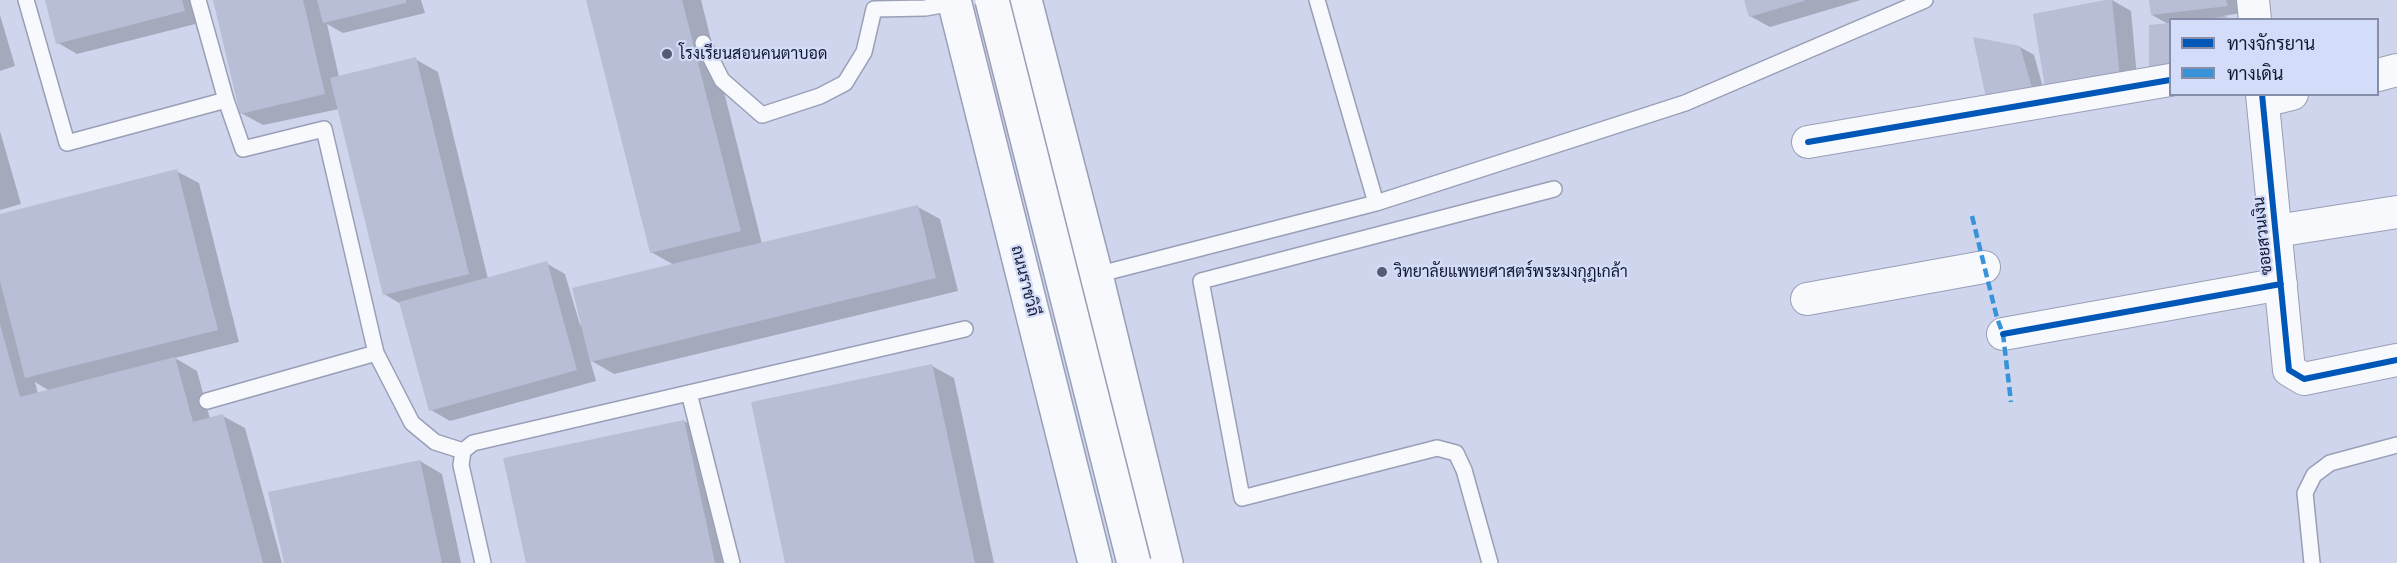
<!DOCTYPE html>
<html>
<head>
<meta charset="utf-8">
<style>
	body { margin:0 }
	#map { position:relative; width:2397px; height:563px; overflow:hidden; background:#ced5ec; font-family:Quicksand,Sarabun,sans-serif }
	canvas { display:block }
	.legend { position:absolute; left:2169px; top:18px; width:210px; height:78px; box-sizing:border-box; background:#d3dcf9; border:2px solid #868eaa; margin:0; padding:8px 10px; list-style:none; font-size:18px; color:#131933 }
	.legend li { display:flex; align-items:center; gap:12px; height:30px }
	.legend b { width:30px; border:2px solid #868eaa }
</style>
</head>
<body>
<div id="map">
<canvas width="2397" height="563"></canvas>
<ul class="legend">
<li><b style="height:8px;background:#0057b8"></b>ทางจักรยาน</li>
<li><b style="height:8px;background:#3893d8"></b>ทางเดิน</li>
</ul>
</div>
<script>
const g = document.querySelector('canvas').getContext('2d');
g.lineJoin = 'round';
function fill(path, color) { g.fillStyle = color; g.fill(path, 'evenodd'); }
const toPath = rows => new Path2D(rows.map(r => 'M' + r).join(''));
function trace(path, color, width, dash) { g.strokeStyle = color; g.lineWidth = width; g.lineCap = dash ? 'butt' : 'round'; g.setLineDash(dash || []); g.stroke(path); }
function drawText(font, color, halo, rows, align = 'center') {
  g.font = font + ' Quicksand,Sarabun,sans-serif'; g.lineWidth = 4.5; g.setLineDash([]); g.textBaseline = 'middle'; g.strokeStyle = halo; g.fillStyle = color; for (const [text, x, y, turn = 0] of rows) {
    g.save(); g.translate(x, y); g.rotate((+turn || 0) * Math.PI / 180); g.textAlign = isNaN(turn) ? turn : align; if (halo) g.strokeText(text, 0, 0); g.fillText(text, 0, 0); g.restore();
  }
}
fill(toPath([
	[46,0,197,0,203,22,77,54,58,43],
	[215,0,421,0,425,13,343,33,327,24,339,77,415,59,438,72,488,279,546,263,565,274,580,325,674,265,651,252,587,0,701,0,762,244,918,207,940,219,958,291,614,374,590,360,596,381,450,421,431,410,401,304,384,294,339,109,263,125,241,113],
	[1745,0,1861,0,1770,27,1750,16],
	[2112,0,2131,11,2138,88,2066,97],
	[2151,0,2238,0,2241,13,2223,16,2230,20,2170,20,2170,79,2164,80,2170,25,2152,15],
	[0,15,15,66,0,71],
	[2020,47,2034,55,2046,98,2001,105],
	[0,131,21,204,0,210],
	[176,171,199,183,239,342,175,358,197,371,210,419,223,416,245,428,282,563,0,563,0,215],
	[35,382,50,391,38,394],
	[932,366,954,378,994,563,787,563],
	[684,421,707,434,734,563,527,563],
	[420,461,442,474,461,563,285,563]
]), '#0003');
fill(toPath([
	[45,0,182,0,185,11,56,44],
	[213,0,303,0,325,94,240,114],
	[317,0,406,0,406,3,323,23],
	[586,0,682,0,741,231,650,253],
	[1744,0,1804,0,1804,1,1749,17],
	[2105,0,2112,0,2120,78,2045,87,2033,14],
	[2149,0,2226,0,2228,6,2151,15],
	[2227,16,2227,20,2212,20,2212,18],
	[2170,23,2170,70,2149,73,2149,25],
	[1973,37,2020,46,2033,91,1986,98],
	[416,57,469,274,383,295,330,78],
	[177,169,218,330,25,378,0,281,0,214],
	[918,205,936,278,590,362,572,288],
	[547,261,577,370,429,411,399,302],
	[0,324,20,397,175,357,193,422,223,414,263,563,0,563],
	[932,364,975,563,785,563,751,402],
	[684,420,715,563,526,563,503,458],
	[420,460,442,563,284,563,268,492]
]), '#b7bed5');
const service = toPath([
	[26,0,67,143,226,100],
	[198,0,226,100,243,149,324,129,376,353,412,423,435,442,463,451],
	[1317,0,1376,203],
	[703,43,722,80,762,115,820,96,845,83,864,52,874,9,925,8,954,3],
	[1096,275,1376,203,1685,103,1925,0],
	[689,393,732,563],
	[207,401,376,353],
	[483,563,461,465,463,451,473,443,965,329],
	[1490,563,1464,470,1456,453,1437,448,1242,498,1201,281,1554,189],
	[2312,563,2305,493,2314,475,2330,463,2397,445]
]);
const minor = toPath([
	[2253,0,2255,20],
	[2378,75,2397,70],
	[2262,94,2289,370,2304,379,2397,360],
	[2263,101,2292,94],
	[1808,142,2170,80],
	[2276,231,2397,212],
	[1807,299,1984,267],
	[2003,334,2281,284]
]);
const primary = toPath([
	[954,0,1095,563],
	[1025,0,1096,275,1166,563]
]);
trace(service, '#999fb6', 18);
trace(minor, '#999fb6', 34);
trace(primary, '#999fb6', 36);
trace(service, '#f8f9fc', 15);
trace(minor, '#f8f9fc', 32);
trace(primary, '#f8f9fc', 33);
const primaryBridge = toPath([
	[992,0,1134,563]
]);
trace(primaryBridge, '#999fb6', 36, []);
trace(primaryBridge, '#f8f9fc', 33);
trace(toPath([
	[1972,216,1997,318,2003,334,2011,402]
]), '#3893d8', 4.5, [9, 4.5]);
trace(toPath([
	[2262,94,2289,370,2304,379,2397,360],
	[1808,142,2170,80],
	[2003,334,2281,284]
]), '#0057b8', 6);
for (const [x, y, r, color] of [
	[667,54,6,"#545b74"],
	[1382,272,6,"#545b74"]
]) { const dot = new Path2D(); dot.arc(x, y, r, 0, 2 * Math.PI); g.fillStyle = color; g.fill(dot); trace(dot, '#d3dcf9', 2); }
drawText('16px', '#131933', '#d3dcf9', [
	["โรงเรียนสอนคนตาบอด",679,54],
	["วิทยาลัยแพทยศาสตร์พระมงกุฎเกล้า",1394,272]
], 'left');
drawText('16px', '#131933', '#d3dcf9', [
	["ซอยสวนเงิน",2263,236,-96],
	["ถนนราชวิถี",1025,281,76]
]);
</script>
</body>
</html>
